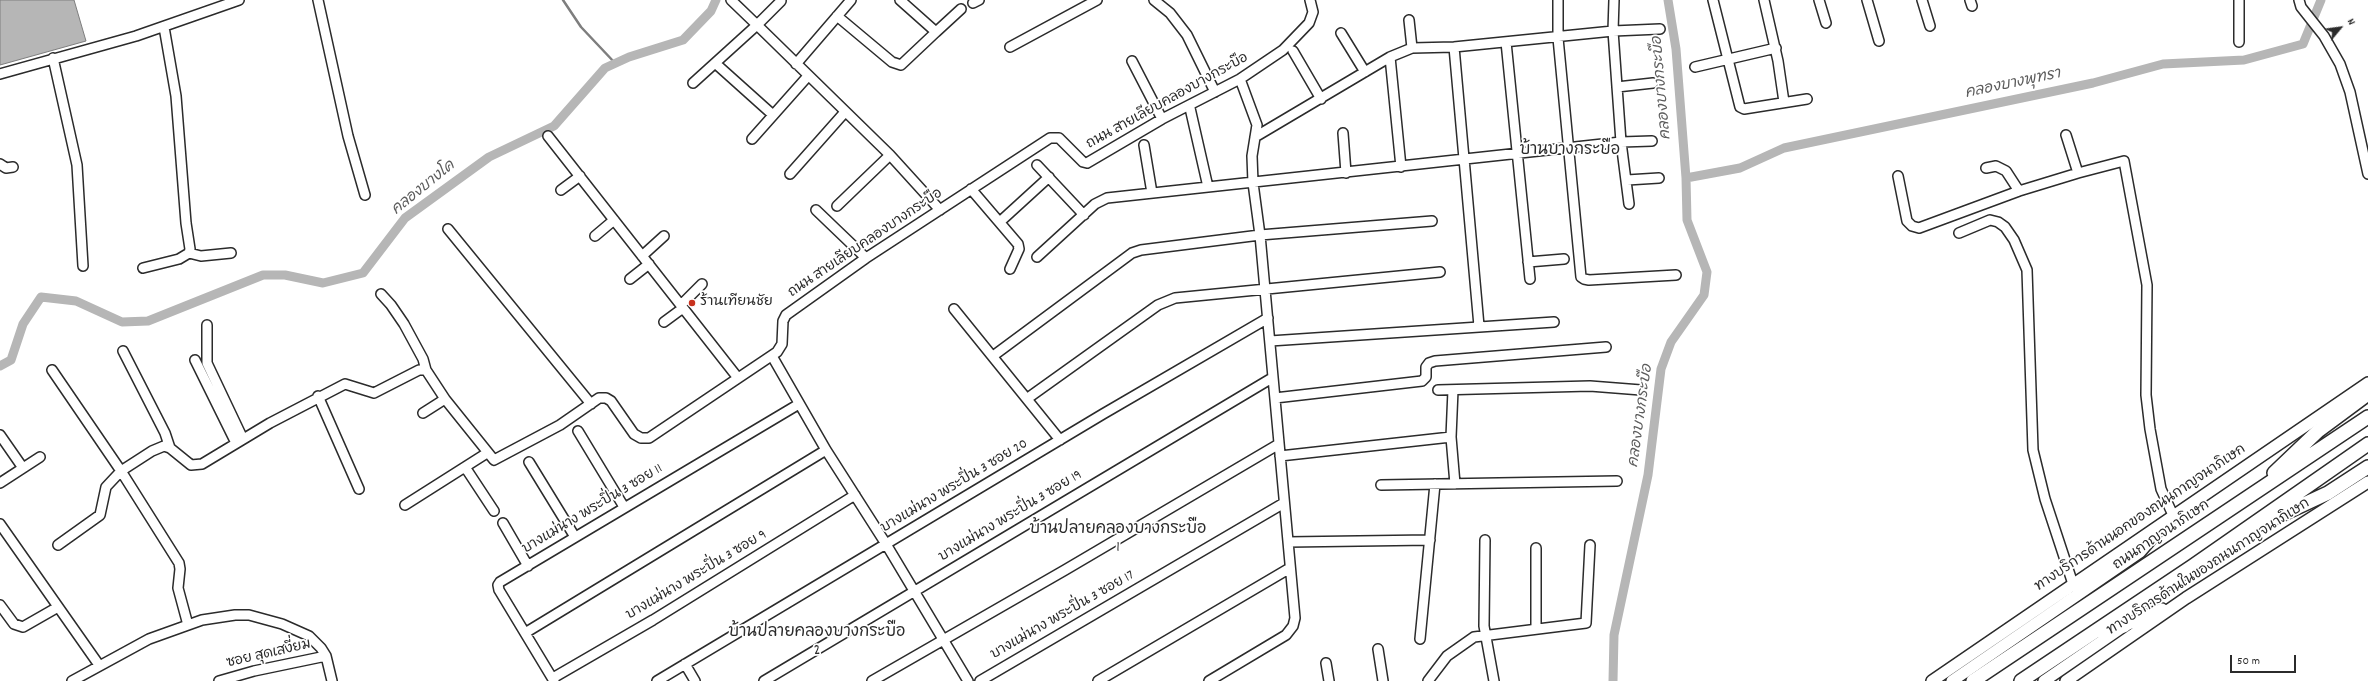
<!DOCTYPE html>
<html>
<head>
<meta charset="utf-8">
<style>
	body { margin:0 }
	#map { position:relative; width:2368px; height:681px; overflow:hidden; background:#fff; font-family:Dekko,sans-serif }
	canvas { display:block }
	.north { position:absolute; left:2320px; top:8px; width:40px; height:40px; -webkit-text-stroke:3px #fff; paint-order:stroke; rotate:61deg; font-size:11px; font-weight:700; line-height:16px; text-align:center; color:#2b2b2b }
	.north::after { content:''; display:block; margin:auto; width:14px; height:18px; background:#2b2b2b; clip-path:polygon(50% 0,100% 100%,50% 72%,0 100%) }
	.scale { position:absolute; left:2230px; top:655px; width:66px; height:18px; box-sizing:border-box; border:2px solid #2b2b2b; border-top:0; padding-left:5px; font-size:12px; line-height:14px; white-space:nowrap; color:#2b2b2b; -webkit-text-stroke:3px #fff; paint-order:stroke }
</style>
</head>
<body>
<div id="map">
<canvas width="2368" height="681"></canvas>
<div class="north">N</div>
<div class="scale">50 m</div>
</div>
<script>
const g = document.querySelector('canvas').getContext('2d');
g.lineJoin = 'round';
function fill(path, color) { g.fillStyle = color; g.fill(path, 'evenodd'); }
const toPath = rows => new Path2D(rows.map(r => 'M' + r).join(''));
function trace(path, color, width, dash) { g.strokeStyle = color; g.lineWidth = width; g.lineCap = dash ? 'butt' : 'round'; g.setLineDash(dash || []); g.stroke(path); }
function drawText(font, color, halo, rows, align = 'center') {
  g.font = font + ' Dekko,"Playpen Sans Thai",sans-serif'; g.lineWidth = 3.5; g.setLineDash([]); g.textBaseline = 'middle'; g.strokeStyle = halo; g.fillStyle = color; for (const [text, x, y, turn = 0] of rows) {
    g.save(); g.translate(x, y); g.rotate((+turn || 0) * Math.PI / 180); g.textAlign = isNaN(turn) ? turn : align; if (halo) g.strokeText(text, 0, 0); g.fillText(text, 0, 0); g.restore();
  }
}
const water = toPath([
	[0,0,74,0,86,41,0,65,0,0]
]);
fill(water, '#b6b6b6');
trace(water, '#7e7e7e', 1);
trace(toPath([
	[563,0,581,27,615,63]
]), '#7e7e7e', 2.5);
trace(toPath([
	[1686,178,1740,168,1784,148,2093,83,2163,64,2244,60,2303,44,2321,0],
	[0,366,11,360,23,324,41,297,76,301,122,322,148,321,263,275,285,275,323,283,363,273,405,218,489,157,554,126,605,68,629,57,683,40,711,11,716,0],
	[1613,681,1614,635,1648,475,1661,369,1671,342,1704,295,1707,272,1687,220,1686,178,1676,49,1668,0]
]), '#b6b6b6', 9);
const minor = toPath([
	[318,0,348,136,365,195],
	[731,0,757,25,781,1],
	[1154,0,1170,13,1187,35,1215,92],
	[1558,0,1558,38,1581,277,1584,279,1589,280,1676,275],
	[1614,0,1613,31,1621,142,1629,204],
	[1713,0,1740,107,1744,109,1807,99],
	[1764,0,1778,61,1784,102],
	[1819,0,1826,23],
	[1867,0,1879,41],
	[1922,0,1930,26],
	[1970,0,1972,6],
	[2239,0,2239,42],
	[2299,0,2301,7,2324,36,2340,64,2350,92,2368,174],
	[973,3,979,0],
	[837,16,892,62,901,65,936,32,900,0],
	[1409,20,1412,48],
	[936,32,961,9],
	[1341,33,1365,72],
	[1506,42,1530,279],
	[1010,47,1097,0],
	[1454,47,1479,326],
	[1293,51,1321,99],
	[1390,57,1401,167],
	[53,58,77,165,83,266],
	[1132,61,1162,119],
	[715,63,773,115],
	[796,64,851,0],
	[1695,67,1776,48],
	[0,74,136,36,239,0],
	[693,83,757,25,890,155,940,210],
	[1617,87,1653,83],
	[1190,108,1208,187],
	[1343,133,1346,173],
	[2066,135,2078,173],
	[548,136,738,378],
	[1255,137,1390,57,1412,48,1454,47,1613,31,1660,29],
	[752,139,808,76],
	[1144,145,1152,193],
	[0,164,6,168,13,167],
	[1037,165,1084,215],
	[1986,168,1996,166,2006,171,2019,191],
	[790,174,845,112],
	[1898,176,1907,221,1912,226,1919,228,2019,191,2078,173,2124,161,2147,285,2146,395,2150,429,2161,489,2173,515],
	[1627,180,1659,178],
	[971,189,1018,244,1019,249,1010,269],
	[561,190,580,176],
	[837,206,890,155],
	[816,210,866,258],
	[1003,219,1049,177],
	[448,229,591,404],
	[1959,233,1990,220,1998,222,2005,227,2014,240,2027,270,2033,450,2045,499,2073,584],
	[595,236,614,220],
	[189,253,201,256,231,253],
	[642,256,664,236],
	[1037,257,1095,204,1107,198,1621,142,1652,141],
	[1528,262,1564,259],
	[143,268,179,259,189,253,190,249,186,223,176,96,164,27],
	[630,279,649,264],
	[381,294,391,305,404,324,423,359,426,370],
	[681,305,702,284],
	[954,309,1060,440],
	[664,322,683,308],
	[207,325,207,363,243,439],
	[1270,341,1554,322],
	[123,351,165,433,170,448],
	[772,356,826,450,886,544,968,681],
	[993,356,1132,253,1141,250,1260,235,1432,221],
	[195,360,236,443],
	[52,370,121,471,106,487,100,515,58,545],
	[1438,390,1590,386,1641,390],
	[1453,390,1451,437,1455,484],
	[318,396,359,489],
	[1028,398,1158,305,1175,298,1440,272],
	[1275,398,1422,381,1426,377,1426,367,1429,363,1435,361,1606,347],
	[423,413,445,399],
	[578,431,624,507],
	[0,435,23,468],
	[1280,456,1451,437],
	[529,462,575,537],
	[465,467,494,511],
	[0,483,40,457],
	[1381,485,1617,481],
	[405,505,487,453],
	[503,523,528,566],
	[0,524,99,665],
	[1485,540,1484,626,1494,681],
	[1288,542,1430,540],
	[0,605,14,624,23,627,58,607],
	[188,625,178,588,180,569,179,563,121,471,152,451,164,446,170,448,191,465,202,464,270,423,345,384,374,393,419,370,426,370,445,399,494,460,560,425,599,398,606,398,611,401,634,434,641,438,649,438,777,352,782,344,783,321,786,315,866,258,1050,138,1059,138,1083,162,1087,163,1162,119,1240,79,1283,50,1309,23,1313,12,1310,0],
	[1536,629,1536,548],
	[525,633,826,450],
	[1420,639,1435,484],
	[1378,649,1383,681],
	[1326,663,1329,681],
	[685,664,695,681],
	[553,678,653,620,855,495],
	[72,681,149,639,202,620,235,615,249,615,282,624,309,636,321,648,326,656,332,681],
	[219,681,254,671,326,656],
	[554,681,499,590,498,585,500,582,799,404],
	[657,681,1103,414,1268,318],
	[764,681,1272,378],
	[872,681,1065,570,1279,444],
	[980,681,1284,503],
	[1098,681,1290,568],
	[1209,681,1286,635,1293,626,1295,618,1260,235,1253,183,1252,156,1257,125,1240,79],
	[1428,681,1447,656,1474,637,1586,623,1590,545]
]);
const major = toPath([
	[1932,681,2368,383],
	[1952,681,2140,552,2160,529],
	[2044,681,2124,626,2162,609],
	[2066,681,2186,598,2368,482]
]);
const highway = toPath([
	[2274,473,2318,431,2368,394],
	[2268,521,2328,493,2368,467],
	[2101,631,2124,626],
	[1973,681,2368,417],
	[2021,681,2193,566,2368,444]
]);
trace(minor, '#2b2b2b', 12);
trace(major, '#2b2b2b', 14);
trace(highway, '#2b2b2b', 16);
trace(minor, '#fff', 9);
trace(major, '#fff', 11);
trace(highway, '#fff', 13);
for (const [x, y, r, color] of [
	[692,303,4,"#c8321e"]
]) { const dot = new Path2D(); dot.arc(x, y, r, 0, 2 * Math.PI); g.fillStyle = color; g.fill(dot); trace(dot, '#fff', 1.5); }
drawText('14px', '#2b2b2b', '#fff', [
	["ถนน สายเลียบคลองบางกระบือ",1168,102,-29],
	["ถนน สายเลียบคลองบางกระบือ",866,244,-34],
	["บางแม่นาง พระปิ่น 3 ซอย 20",955,487,-31],
	["บางแม่นาง พระปิ่น 3 ซอย 11",593,510,-31],
	["บางแม่นาง พระปิ่น 3 ซอย 19",1011,517,-31],
	["ทางบริการด้านนอกของถนนกาญจนาภิเษก",2141,519,-34],
	["ถนนกาญจนาภิเษก",2162,536,-34],
	["ทางบริการด้านในของถนนกาญจนาภิเษก",2209,568,-33],
	["บางแม่นาง พระปิ่น 3 ซอย 9",697,576,-31],
	["บางแม่นาง พระปิ่น 3 ซอย 17",1063,616,-30],
	["ซอย สุดเสงี่ยม",269,655,-13]
]);
drawText('14px', '#2b2b2b', '#fff', [
	["ร้านเทียนชัย",700,303]
], 'left');
drawText('italic 15px', '#5c5c5c', '#fff', [
	["คลองบางพุทรา",2013,85,-12],
	["คลองบางกระบือ",1663,88,-95],
	["คลองบางโค",424,189,-39],
	["คลองบางกระบือ",1642,416,-82]
]);
drawText('16px', '#2b2b2b', '#fff', [
	["บ้านบางกระบือ",1570,152],
	["บ้านปลายคลองบางกระบือ",1118,531],
	["1",1118,549],
	["บ้านปลายคลองบางกระบือ",817,634],
	["2",817,652]
]);
</script>
</body>
</html>
